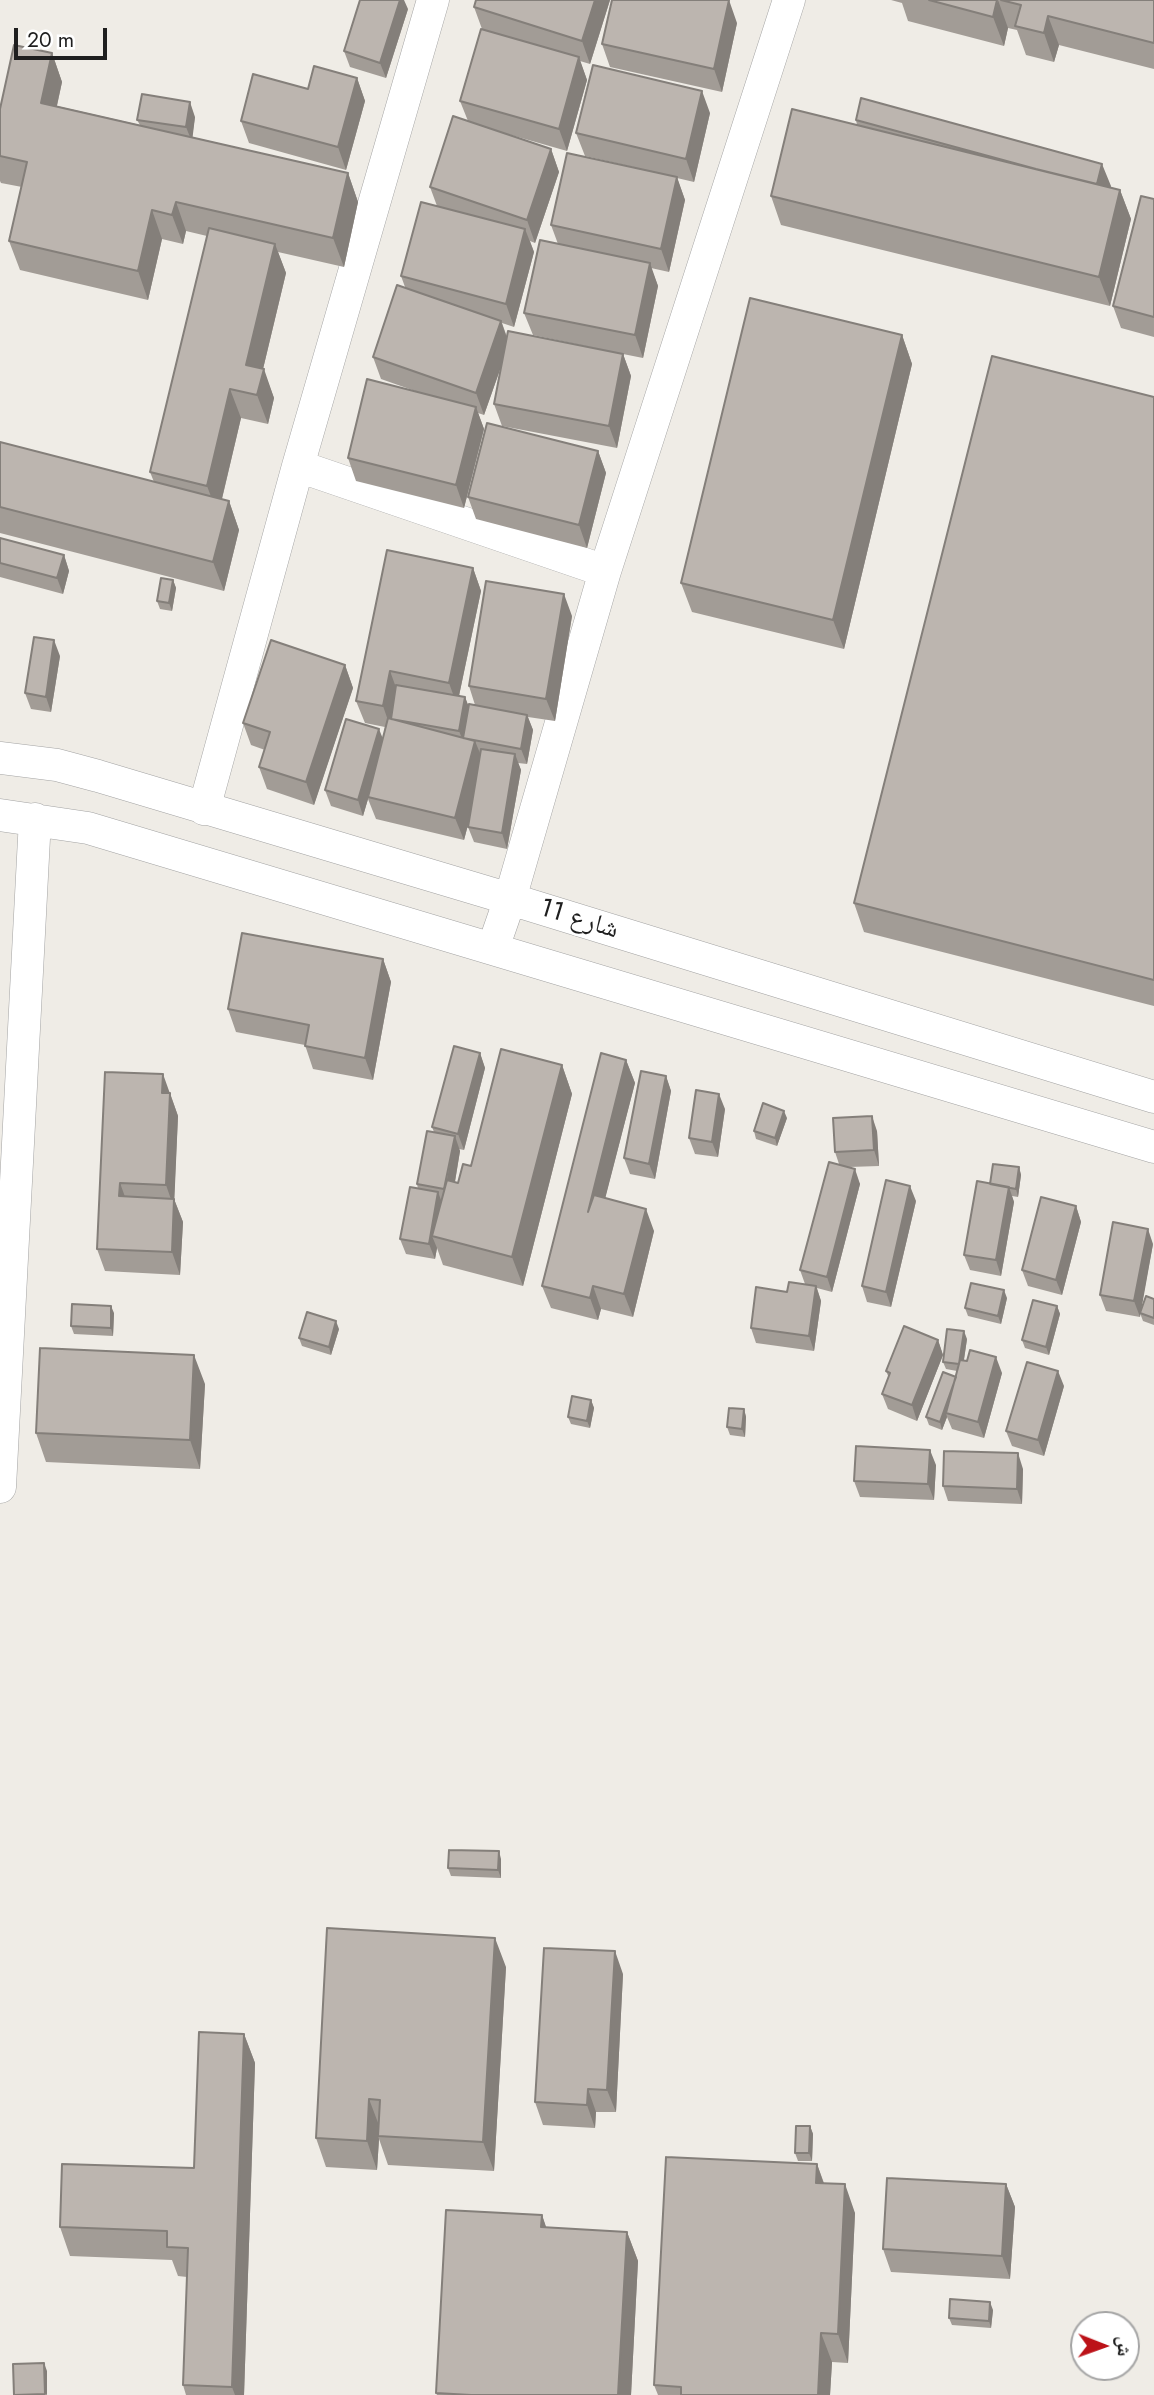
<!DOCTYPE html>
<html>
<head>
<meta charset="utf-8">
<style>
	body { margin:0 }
	#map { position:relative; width:1154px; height:2395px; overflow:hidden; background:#efece6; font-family:Jost,"Noto Naskh Arabic",sans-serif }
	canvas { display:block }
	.north { position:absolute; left:1070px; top:2311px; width:70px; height:70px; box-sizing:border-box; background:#fff; border:2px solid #a5a5a5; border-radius:50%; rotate:91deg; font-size:19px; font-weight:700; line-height:28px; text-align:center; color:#1f1f1f }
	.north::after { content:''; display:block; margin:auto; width:24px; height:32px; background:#bc1218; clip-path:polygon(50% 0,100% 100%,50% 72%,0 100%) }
	.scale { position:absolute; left:14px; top:28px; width:93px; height:32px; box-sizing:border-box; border:4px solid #1f1f1f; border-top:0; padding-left:9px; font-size:21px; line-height:24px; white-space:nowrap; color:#1f1f1f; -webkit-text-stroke:5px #fff; paint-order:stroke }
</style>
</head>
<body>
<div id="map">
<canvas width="1154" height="2395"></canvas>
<div class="north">ش</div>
<div class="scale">20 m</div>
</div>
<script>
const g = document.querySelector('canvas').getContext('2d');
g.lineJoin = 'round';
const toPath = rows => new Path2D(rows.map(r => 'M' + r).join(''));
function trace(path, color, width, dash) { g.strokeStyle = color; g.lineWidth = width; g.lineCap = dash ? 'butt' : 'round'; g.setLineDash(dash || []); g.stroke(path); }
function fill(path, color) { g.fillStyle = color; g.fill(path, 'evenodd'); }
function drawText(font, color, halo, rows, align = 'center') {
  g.font = font + ' Jost,"Noto Naskh Arabic",sans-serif'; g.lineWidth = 5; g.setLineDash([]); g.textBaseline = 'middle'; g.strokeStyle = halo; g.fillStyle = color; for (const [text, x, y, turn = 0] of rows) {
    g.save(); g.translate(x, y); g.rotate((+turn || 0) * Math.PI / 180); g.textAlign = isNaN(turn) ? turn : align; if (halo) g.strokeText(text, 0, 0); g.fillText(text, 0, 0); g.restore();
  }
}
const minor = toPath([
	[298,466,605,571],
	[0,758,57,765,98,776,510,899,1154,1097],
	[204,809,298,466,433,0],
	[0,815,88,828,1154,1147],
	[493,948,510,899,605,571,789,0],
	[0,1487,35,819]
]);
trace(minor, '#a3a3a3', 33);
trace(minor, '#fff', 32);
fill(toPath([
	[476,0,610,0,590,64,580,61,587,80,567,151,504,133,551,149,559,172,535,243,530,241,534,252,514,327,502,323,507,337,618,353,533,335,524,313,558,244,551,225,633,167,585,156,576,133,710,113,694,182,677,178,685,200,669,272,651,268,658,286,643,358,623,354,631,376,617,448,502,426,494,404,501,367,484,415,478,413,484,429,464,508,356,481,348,458,418,392,381,379,373,357,405,287,401,276,437,206,430,187,468,121,460,101,482,29,474,7],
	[891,0,1154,0,1154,69,1059,45,1054,62,1026,55,1017,30,1008,28,1004,46,908,21,902,3],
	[408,9,386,78,350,67,344,51],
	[737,23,722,92,610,67,602,44],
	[52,53,62,82,57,106,140,125,137,120,195,117,192,137,348,173,358,202,344,267,278,252,286,273,263,369,274,398,268,424,241,418,222,499,229,501,239,530,224,591,0,533,0,442,154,482,150,472,207,236,186,231,183,244,162,239,148,300,20,270,9,241,22,187,1,183,0,181,0,109],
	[357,78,365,101,346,170,249,143,241,121,308,89],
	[856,120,1111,186,1110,188,1120,190,1131,219,1110,306,781,225,771,196,857,125],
	[1154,199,1154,337,1121,328,1113,306],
	[902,335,912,364,844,649,692,612,681,583],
	[1154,397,1154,1006,864,932,854,903],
	[598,451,606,473,587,548,476,519,468,497],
	[0,538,64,555,69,571,63,594,0,577],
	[473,568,481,591,459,696,465,697,468,706,475,705,469,686,572,616,555,721,528,717,533,730,527,764,518,763,521,770,507,849,474,842,468,827,471,814,464,840,376,819,368,799,363,816,331,806,325,790,383,738,385,727,365,723,356,701],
	[173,580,176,588,172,611,160,609,157,601],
	[60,656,51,712,31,709,25,693],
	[345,665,353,688,314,805,267,789,259,767,265,750,251,745,243,723],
	[383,959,391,982,373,1080,313,1069,305,1045,236,1032,228,1009],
	[480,1053,485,1068,464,1150,459,1149,460,1151,455,1182,458,1183,471,1166,562,1065,572,1094,523,1286,443,1265,437,1248,435,1259,406,1254,400,1239,418,1189,417,1184,434,1132,432,1127],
	[626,1060,635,1083,605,1198,654,1231,633,1317,601,1309,598,1320,551,1308,542,1286],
	[105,1072,170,1093,178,1116,174,1199,183,1222,180,1275,105,1271,97,1249],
	[666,1076,671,1091,655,1179,630,1174,624,1158],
	[725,1109,718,1157,695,1154,689,1138],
	[787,1118,777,1146,756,1139,754,1131],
	[877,1131,879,1166,849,1167,860,1184,832,1292,817,1288,821,1301,814,1351,756,1343,751,1328,787,1292,805,1284,800,1270,839,1164,835,1152],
	[1019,1167,1021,1175,1018,1197,1012,1196,1014,1202,1001,1276,970,1270,964,1255,990,1184],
	[916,1201,891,1307,867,1302,862,1286],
	[1076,1206,1081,1222,1062,1295,1028,1286,1022,1270],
	[1153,1244,1140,1313,1154,1299,1154,1325,1143,1321,1140,1313,1140,1317,1106,1311,1100,1295],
	[1007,1298,1001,1324,968,1316,965,1308],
	[1057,1306,1060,1314,1049,1355,1025,1348,1022,1340],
	[114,1313,113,1336,74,1334,71,1326],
	[339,1329,331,1355,302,1346,299,1338],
	[967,1339,964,1360,1002,1373,984,1438,952,1429,947,1417,942,1430,929,1425,926,1417,956,1377,957,1371,946,1369,943,1362],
	[938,1340,943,1355,917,1421,888,1409,882,1394,889,1378,886,1371],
	[205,1384,200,1469,46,1462,36,1433],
	[1064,1386,1044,1456,1012,1446,1006,1431],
	[591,1400,594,1408,590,1428,571,1424,568,1417],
	[744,1409,746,1417,745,1437,730,1435,727,1427],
	[936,1465,934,1500,860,1497,854,1481],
	[1023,1469,1022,1504,948,1501,943,1486],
	[501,1859,501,1878,451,1876,448,1868],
	[506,1967,494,2171,388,2165,379,2139,377,2170,326,2167,316,2138],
	[623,1974,616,2112,596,2112,595,2128,543,2125,535,2102],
	[244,2034,255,2063,244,2395,186,2395,183,2385,187,2277,178,2276,172,2260,70,2256,60,2227,194,2168],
	[810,2126,813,2134,812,2161,798,2161,795,2153],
	[817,2164,824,2183,855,2213,848,2363,832,2362,830,2395,658,2395,654,2385],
	[1006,2184,1015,2207,1010,2279,891,2272,883,2249],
	[542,2215,546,2228,627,2232,638,2261,631,2395,437,2395,436,2393],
	[993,2310,991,2328,952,2325,949,2318]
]), '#a29c96');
fill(toPath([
	[400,0,404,0,408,9,386,78,380,63],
	[595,0,610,0,590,64,582,41],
	[729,0,737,23,722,92,714,69],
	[998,0,1008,28,1004,46,993,17],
	[1048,16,1059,45,1054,62,1044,33],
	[52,53,62,82,51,132,41,103],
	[579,57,587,80,567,151,559,129],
	[357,78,365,101,346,170,338,147],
	[702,91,710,113,694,182,686,159],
	[190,102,195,117,192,142,186,127],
	[551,149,559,172,535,243,527,220],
	[1102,164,1111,186,1105,208,1096,186],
	[348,173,358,202,344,267,333,238],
	[677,177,685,200,669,272,661,249],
	[1120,190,1131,219,1110,306,1099,277],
	[176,202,186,231,183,244,172,215],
	[152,210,162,239,148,300,138,271],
	[525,229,534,252,514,327,506,304],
	[275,244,286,273,257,394,246,365],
	[650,263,658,286,643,358,635,335],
	[501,321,509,344,484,415,476,393],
	[902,335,912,364,844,649,833,620],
	[623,354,631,376,617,448,609,426],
	[264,369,274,398,268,424,257,395],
	[230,389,241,418,218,515,207,486],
	[476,407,484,429,464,508,456,485],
	[598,451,606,473,587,548,579,525],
	[229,501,239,530,224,591,213,562],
	[64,555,69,571,63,594,57,578],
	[473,568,481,591,457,705,449,683],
	[173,580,176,588,172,611,169,603],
	[564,594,572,616,555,721,546,699],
	[54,640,60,656,51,712,46,697],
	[345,665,353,688,314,805,306,782],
	[390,671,398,693,391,729,383,706],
	[465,697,471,712,465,746,459,731],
	[527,715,533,730,527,764,521,749],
	[379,729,385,744,368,797,368,799,363,816,358,800],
	[475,741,484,763,464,840,455,818],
	[515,754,521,770,507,849,502,833],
	[383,959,391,982,373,1080,365,1058],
	[480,1053,485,1068,464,1150,458,1134],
	[626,1060,635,1083,596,1234,588,1212],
	[562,1065,572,1094,523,1286,512,1257],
	[163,1074,178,1116,174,1208,166,1185,162,1093],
	[666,1076,671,1091,655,1179,649,1164],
	[719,1094,725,1109,718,1157,712,1142],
	[784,1111,787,1118,777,1146,775,1138],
	[872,1116,877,1131,879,1166,874,1150],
	[455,1136,460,1151,451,1205,445,1190],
	[1019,1167,1021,1175,1018,1197,1016,1189],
	[855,1169,860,1184,832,1292,827,1277],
	[120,1183,128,1205,119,1196],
	[910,1186,916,1201,891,1307,886,1292],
	[1009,1187,1014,1202,1001,1276,996,1260],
	[438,1192,444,1208,432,1236,437,1248,435,1259,429,1244],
	[174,1199,183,1222,180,1275,172,1252],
	[1076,1206,1081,1222,1062,1295,1056,1280],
	[646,1209,654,1231,633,1317,624,1294],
	[1148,1229,1153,1244,1140,1317,1134,1301],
	[593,1286,601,1309,598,1320,590,1298],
	[816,1286,821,1301,814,1351,809,1336],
	[1004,1290,1007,1298,1001,1324,998,1316],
	[111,1306,114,1313,113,1336,111,1328],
	[1057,1306,1060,1314,1049,1355,1046,1347],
	[336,1321,339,1329,331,1355,329,1347],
	[964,1331,967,1339,962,1372,959,1364],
	[938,1340,943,1355,917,1421,912,1405],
	[194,1355,205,1384,200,1469,190,1440],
	[996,1357,1002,1373,984,1438,978,1422],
	[1058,1371,1064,1386,1044,1456,1038,1440],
	[956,1377,946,1413,947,1417,942,1430,940,1422],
	[591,1400,594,1408,590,1428,587,1421],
	[744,1409,746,1417,745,1437,742,1429],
	[930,1450,936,1465,934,1500,928,1484],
	[1018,1453,1023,1469,1022,1504,1017,1489],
	[499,1851,501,1859,501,1878,498,1870],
	[495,1938,506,1967,494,2171,483,2142],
	[615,1951,623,1974,616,2112,607,2090],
	[244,2034,255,2063,244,2395,235,2395,232,2387],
	[588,2089,596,2112,595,2128,587,2105],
	[369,2099,380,2128,378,2136,379,2139,377,2170,367,2141],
	[810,2126,813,2134,812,2161,809,2153],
	[817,2164,827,2193,816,2183],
	[845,2184,855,2213,848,2363,838,2334],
	[1006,2184,1015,2207,1010,2279,1002,2256],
	[542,2215,552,2244,541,2227],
	[627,2232,638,2261,631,2395,618,2395],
	[990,2302,993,2310,991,2328,989,2321],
	[821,2333,832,2362,830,2395,818,2395],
	[44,2363,47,2371,47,2395,45,2394]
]), '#847f7a');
const building = toPath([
	[360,0,400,0,380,63,344,51,360,0],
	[476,0,595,0,582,41,474,7,476,0],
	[612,0,729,0,714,69,602,44,612,0],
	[929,0,997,0,993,17,929,0],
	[1001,0,1154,0,1154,43,1048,16,1044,33,1015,26,1021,5,1001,0],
	[481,29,579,57,559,129,460,101,481,29],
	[14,45,52,53,41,103,348,173,333,238,176,202,172,215,152,210,138,271,9,241,27,162,0,156,0,109,14,45],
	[593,65,702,91,686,159,576,133,593,65],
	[314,66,357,78,338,147,241,121,253,74,308,89,314,66],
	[142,94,190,102,186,127,137,120,142,94],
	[861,98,1102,164,1097,184,1036,169,856,120,861,98],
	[792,109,1120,190,1099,277,771,196,792,109],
	[453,116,551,149,527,220,430,187,453,116],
	[567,153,677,177,661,249,551,225,567,153],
	[1141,196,1154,199,1154,317,1113,306,1141,196],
	[421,202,525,229,506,304,401,276,421,202],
	[209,228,275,244,246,365,264,369,257,395,230,389,207,486,150,472,209,228],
	[540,240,650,263,635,335,524,313,540,240],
	[397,285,501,321,476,393,373,357,397,285],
	[750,298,902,335,833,620,681,583,750,298],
	[508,331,623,354,609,426,494,404,508,331],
	[992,356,1154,397,1154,980,854,903,992,356],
	[367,379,476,407,456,485,348,458,367,379],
	[487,423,598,451,579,525,468,497,487,423],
	[0,442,229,501,213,562,0,507,0,442],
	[0,538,64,555,57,578,0,563,0,538],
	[387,550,473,568,449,683,390,671,383,706,356,701,387,550],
	[161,578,173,580,169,603,157,601,161,578],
	[486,581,564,594,546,699,469,686,486,581],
	[34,637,54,640,46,697,25,693,34,637],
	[271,640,345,665,306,782,259,767,270,732,243,723,271,640],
	[396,685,465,697,459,731,391,719,396,685],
	[469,704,527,715,521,749,463,738,469,704],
	[388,718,475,741,455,818,368,797,388,718],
	[346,719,379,729,358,800,325,790,346,719],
	[481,749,515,754,502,833,468,827,481,749],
	[242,933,383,959,365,1058,305,1046,309,1025,228,1009,242,933],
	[454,1046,480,1053,458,1134,432,1127,454,1046],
	[501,1049,562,1065,512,1257,432,1236,447,1180,458,1183,463,1164,471,1166,501,1049],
	[601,1053,626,1060,588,1212,594,1195,646,1209,624,1294,593,1286,590,1298,542,1286,601,1053],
	[641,1071,666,1076,649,1164,624,1158,641,1071],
	[105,1072,163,1074,162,1093,170,1093,166,1185,120,1183,119,1196,174,1199,172,1252,97,1249,105,1072],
	[696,1090,719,1094,712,1142,689,1138,696,1090],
	[763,1103,784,1111,775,1138,754,1131,763,1103],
	[872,1116,874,1150,835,1152,833,1118,872,1116],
	[427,1131,455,1136,444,1189,417,1184,427,1131],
	[829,1162,855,1169,827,1277,800,1270,829,1162],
	[993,1164,1019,1167,1016,1189,990,1184,993,1164],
	[886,1180,910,1186,886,1292,862,1286,886,1180],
	[977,1181,1009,1187,996,1260,964,1255,977,1181],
	[410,1187,438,1192,429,1244,400,1239,410,1187],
	[1041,1197,1076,1206,1056,1280,1022,1270,1041,1197],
	[1113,1222,1148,1229,1134,1301,1100,1295,1113,1222],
	[789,1282,816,1286,809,1336,751,1328,756,1287,787,1292,789,1282],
	[971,1283,1004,1290,998,1316,965,1308,971,1283],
	[1146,1296,1154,1299,1154,1318,1140,1313,1146,1296],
	[1033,1300,1057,1306,1046,1347,1022,1340,1033,1300],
	[72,1304,111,1306,111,1328,71,1326,72,1304],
	[307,1312,336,1321,329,1347,299,1338,307,1312],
	[904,1326,938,1340,912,1405,882,1394,890,1373,886,1371,904,1326],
	[947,1329,964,1331,959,1364,943,1362,947,1329],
	[40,1348,194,1355,190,1440,36,1433,40,1348],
	[970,1350,996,1357,978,1422,946,1413,960,1360,967,1361,970,1350],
	[1027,1362,1058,1371,1038,1440,1006,1431,1027,1362],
	[943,1372,956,1377,940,1422,926,1417,943,1372],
	[572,1396,591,1400,587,1421,568,1417,572,1396],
	[729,1408,744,1409,742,1429,727,1427,729,1408],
	[856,1446,930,1450,928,1484,854,1481,856,1446],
	[944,1451,1018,1453,1017,1489,943,1486,944,1451],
	[449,1850,499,1851,498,1870,448,1868,449,1850],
	[327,1928,495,1938,483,2142,378,2136,380,2100,369,2099,367,2141,316,2138,327,1928],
	[544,1948,615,1951,607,2090,588,2089,587,2105,535,2102,544,1948],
	[199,2032,244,2034,232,2387,183,2385,188,2248,167,2247,167,2231,60,2227,62,2164,194,2168,199,2032],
	[796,2126,810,2126,809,2153,795,2153,796,2126],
	[666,2157,817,2164,816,2183,845,2184,838,2334,821,2333,818,2395,681,2395,681,2387,654,2385,666,2157],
	[887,2178,1006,2184,1002,2256,883,2249,887,2178],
	[446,2210,542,2215,541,2227,627,2232,618,2395,471,2395,436,2393,446,2210],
	[950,2299,990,2302,989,2321,949,2318,950,2299],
	[44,2363,45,2394,14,2395,13,2364,44,2363]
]);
fill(building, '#bcb5af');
trace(building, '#847f7a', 2);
drawText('26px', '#1f1f1f', '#fff', [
	["شارع 11",579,920,17]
]);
</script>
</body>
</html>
